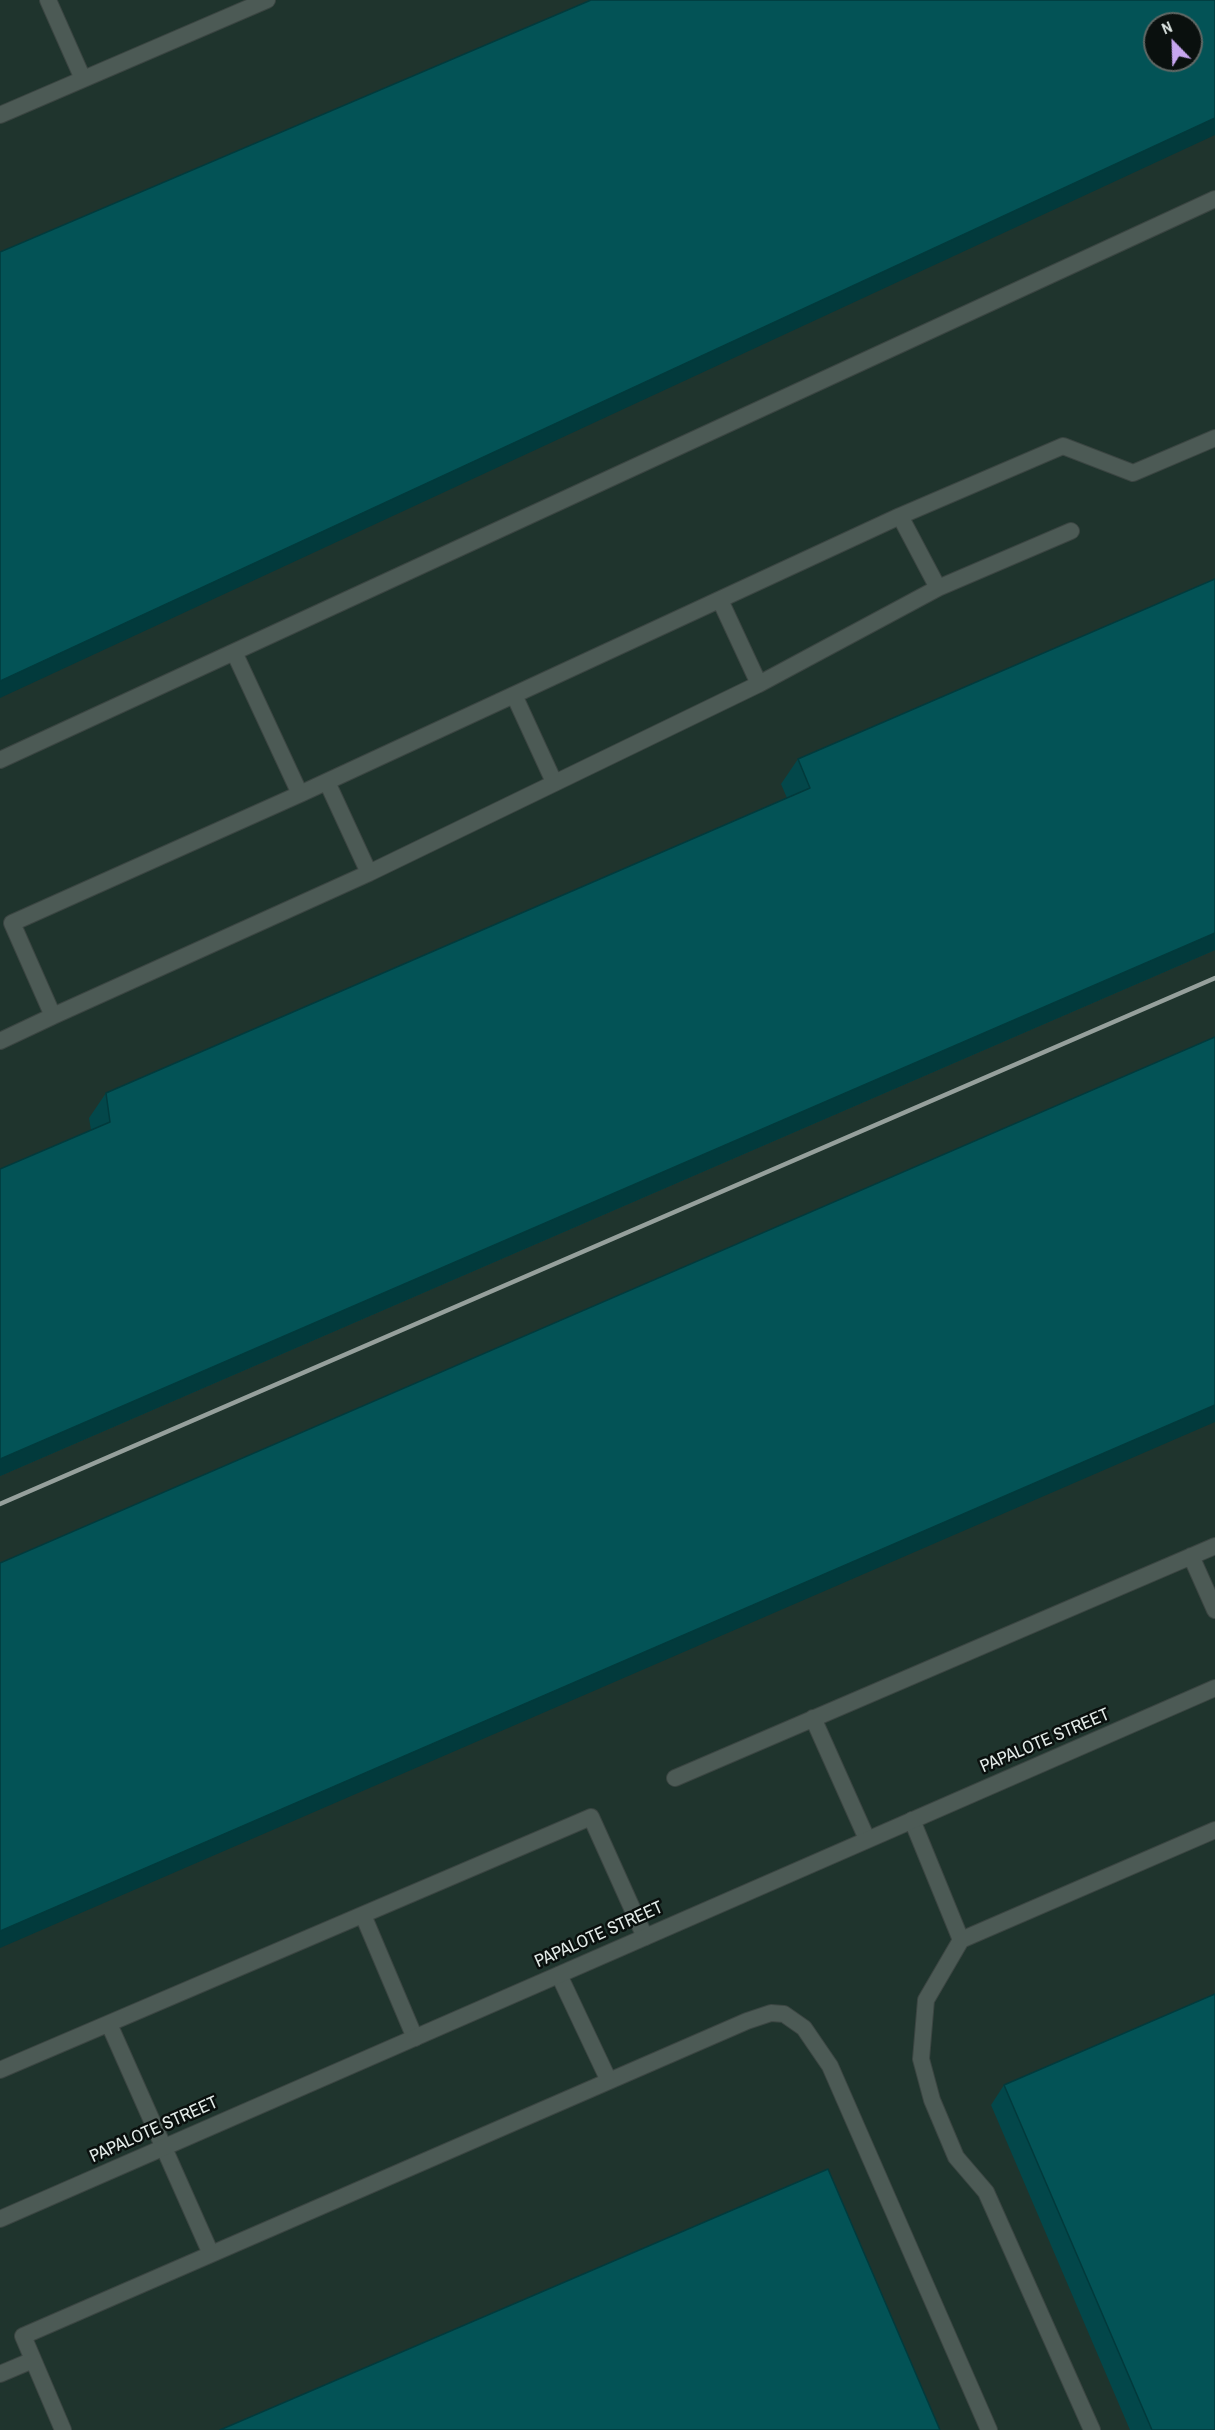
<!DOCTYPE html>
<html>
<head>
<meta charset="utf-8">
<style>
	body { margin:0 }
	#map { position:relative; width:1215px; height:2430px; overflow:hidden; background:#1c2924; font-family:"Archivo Narrow",sans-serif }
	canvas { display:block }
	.north { position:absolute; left:1143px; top:12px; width:60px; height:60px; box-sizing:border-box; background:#0a100e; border:2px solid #616865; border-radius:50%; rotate:337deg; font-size:16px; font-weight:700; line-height:24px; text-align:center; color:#e3ebe8 }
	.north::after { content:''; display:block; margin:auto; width:21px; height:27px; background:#c7a6ef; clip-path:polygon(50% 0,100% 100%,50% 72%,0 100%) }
</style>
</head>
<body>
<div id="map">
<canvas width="1215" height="2430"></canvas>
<div class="north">N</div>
</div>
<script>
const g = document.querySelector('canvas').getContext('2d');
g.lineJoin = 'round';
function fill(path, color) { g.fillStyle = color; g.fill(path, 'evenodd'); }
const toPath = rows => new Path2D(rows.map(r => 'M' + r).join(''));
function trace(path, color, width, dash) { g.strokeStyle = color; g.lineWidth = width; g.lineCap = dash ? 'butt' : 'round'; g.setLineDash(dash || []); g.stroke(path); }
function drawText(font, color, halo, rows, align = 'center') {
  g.font = font + ' "Archivo Narrow",sans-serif'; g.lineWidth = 5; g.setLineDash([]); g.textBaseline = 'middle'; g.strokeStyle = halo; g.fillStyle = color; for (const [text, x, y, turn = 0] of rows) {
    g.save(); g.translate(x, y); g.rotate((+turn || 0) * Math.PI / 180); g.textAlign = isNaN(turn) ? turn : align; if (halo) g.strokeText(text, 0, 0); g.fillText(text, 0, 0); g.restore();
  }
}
fill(toPath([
	[0,0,1215,0,1215,2430,0,2430],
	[1155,24,1191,24,1191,60,1155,60]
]), '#1f342d');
const service = toPath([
	[48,0,83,79],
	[0,115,267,0],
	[900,516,938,588,1071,531],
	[720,600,759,684],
	[514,695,554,782],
	[0,760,1215,199],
	[327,782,369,873],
	[300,794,900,516,1063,446,1133,473,1215,438],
	[53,1016,369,873,759,684,938,588],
	[0,1041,53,1016,12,923,300,794,234,652],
	[1191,1556,1215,1610],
	[813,1718,867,1839],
	[675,1778,1215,1546],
	[912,1820,961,1940],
	[363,1915,415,2038],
	[559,1975,609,2081],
	[109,2024,211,2254],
	[0,2070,591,1817,645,1937],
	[0,2374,33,2360],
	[63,2430,23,2336,747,2021,771,2013,784,2014,804,2028,830,2066,989,2430],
	[1092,2430,986,2192,956,2157,932,2100,921,2059,926,2000,961,1940,1215,1830]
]);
const minor = toPath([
	[0,2219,1215,1688]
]);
trace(service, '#3b4542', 18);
trace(minor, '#3b4542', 18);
trace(service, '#4c5a55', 16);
trace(minor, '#4c5a55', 16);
trace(toPath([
	[0,1504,1215,978]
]), '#96a09c', 4.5);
fill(toPath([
	[1215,579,1215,950,0,1476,91,1130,89,1118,106,1093,787,798,781,784,798,759],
	[1004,2085,1215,2430,1130,2430,991,2105]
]), '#03474a');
fill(toPath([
	[1215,118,1215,135,0,698,0,681],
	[1215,933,1215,950,0,1476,0,1459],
	[1215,1405,1215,1422,0,1948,0,1931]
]), '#023a3c');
const building = toPath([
	[591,0,1215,0,1215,118,0,681,0,252,591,0],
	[1155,24,1191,24,1191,60,1155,60,1155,24],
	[1215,579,1215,933,0,1459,0,1169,110,1122,106,1093,810,788,798,759,1215,579],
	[1215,1037,1215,1405,0,1931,0,1563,1215,1037],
	[1215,1994,1215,2430,1152,2430,1004,2085,1215,1994],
	[828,2169,940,2430,220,2430,828,2169]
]);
fill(building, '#035356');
trace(building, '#023a3c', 1.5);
drawText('18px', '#e3ebe8', '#0a100e', [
	["PAPALOTE STREET",1045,1741,-23],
	["PAPALOTE STREET",599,1935,-24],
	["PAPALOTE STREET",154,2130,-24]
]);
</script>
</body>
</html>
